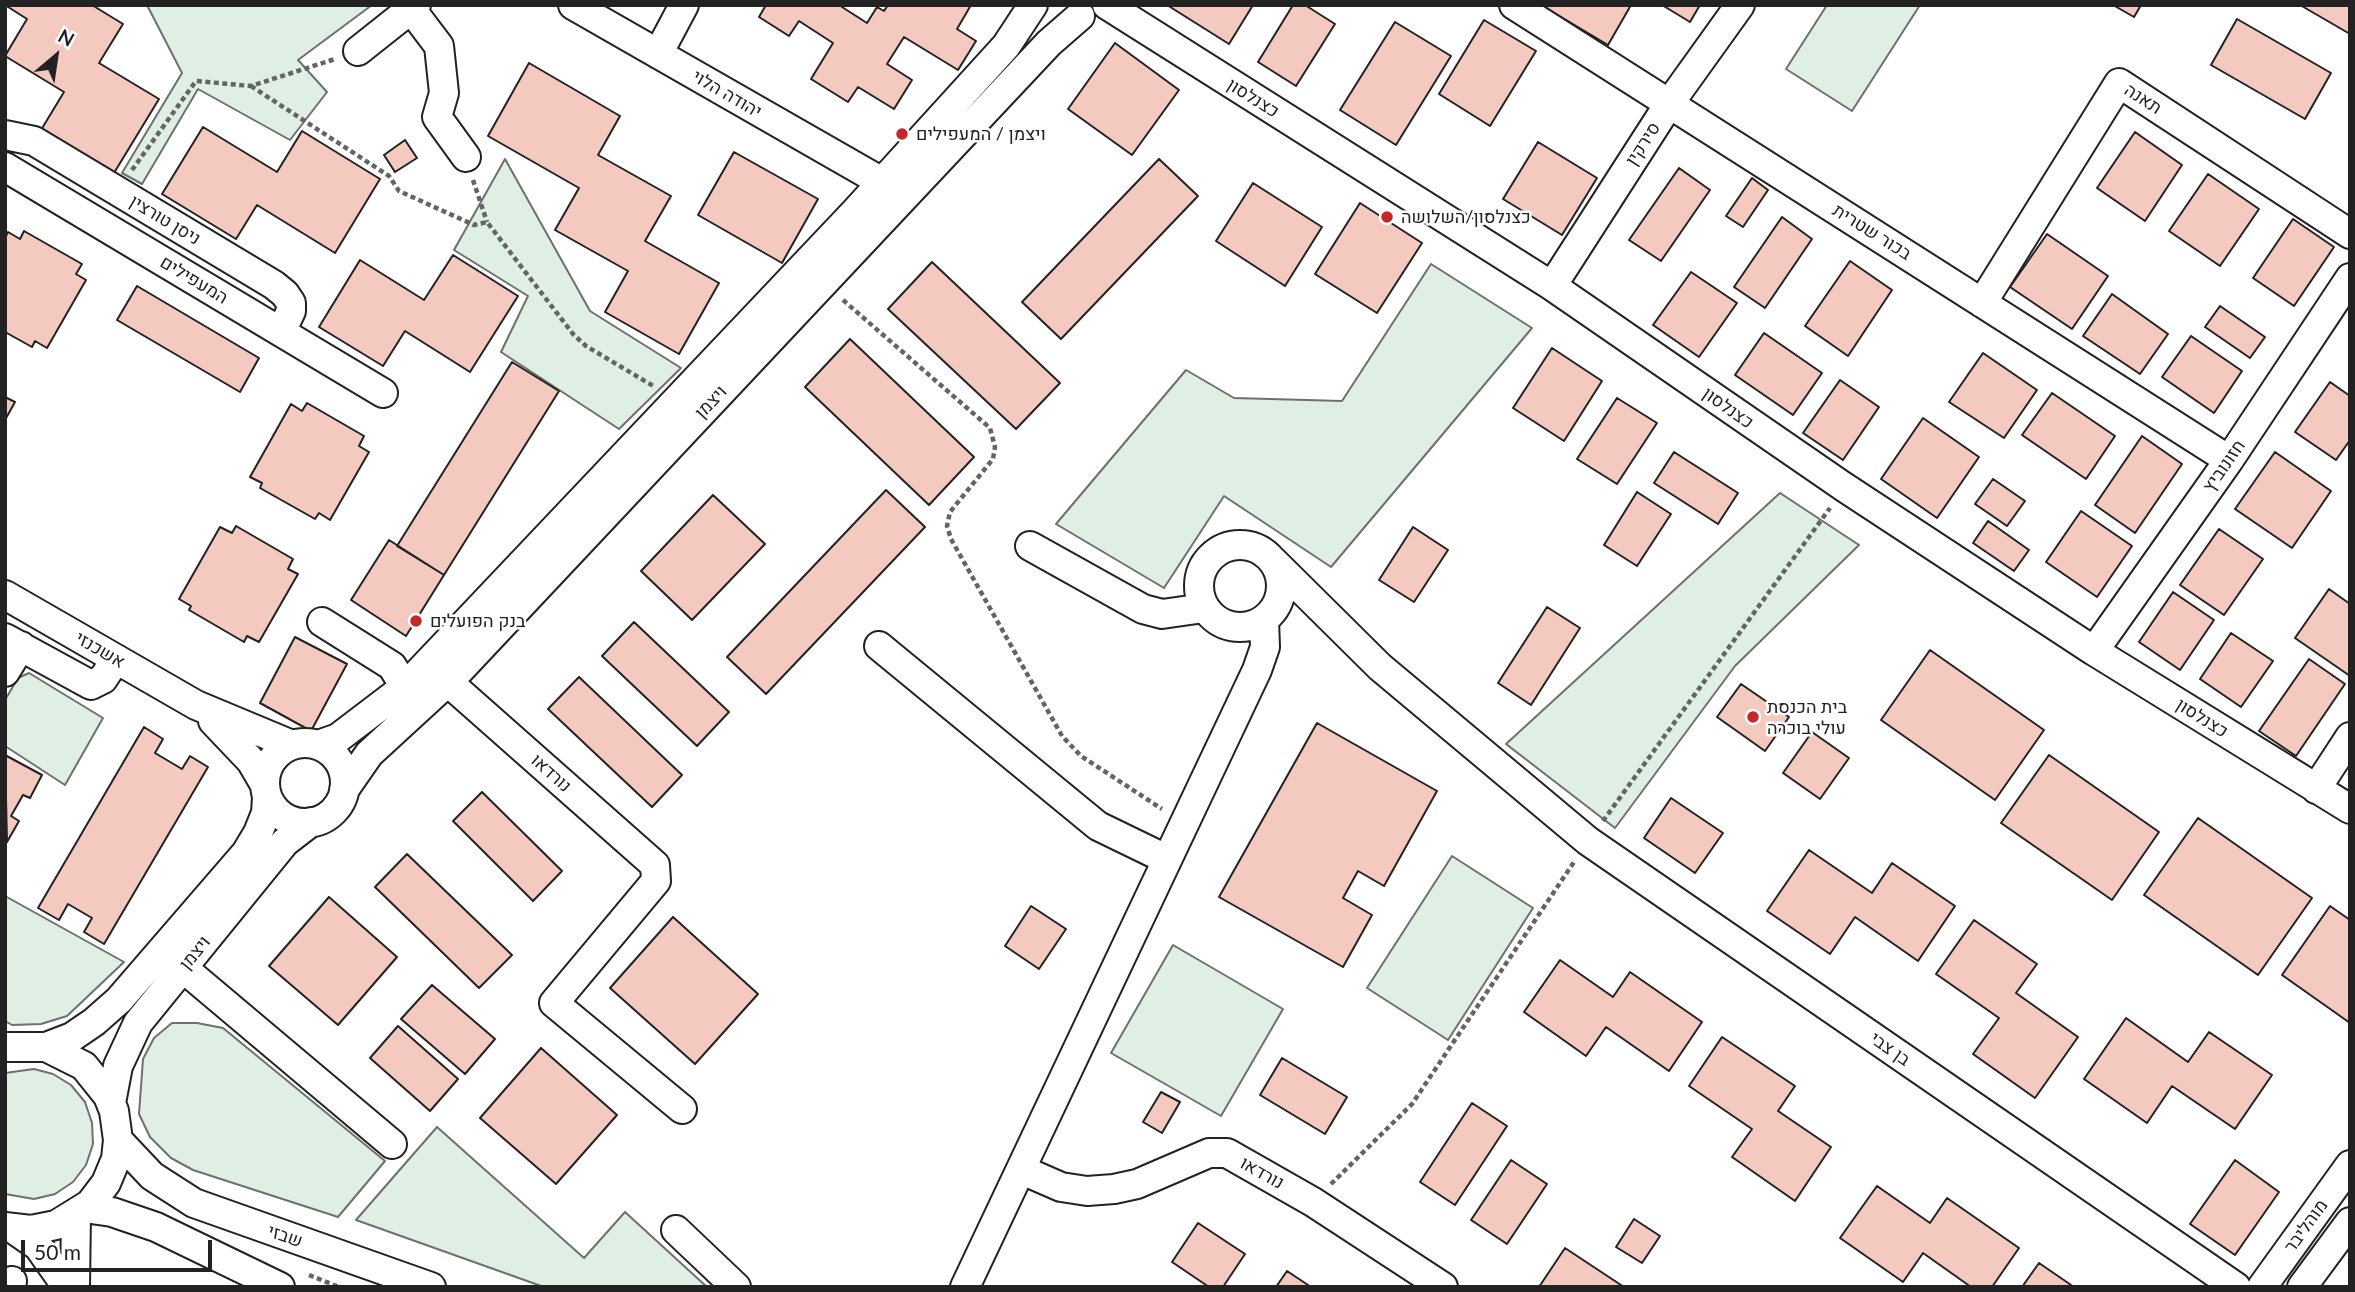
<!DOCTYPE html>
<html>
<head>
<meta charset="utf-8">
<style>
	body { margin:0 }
	#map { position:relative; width:2355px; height:1292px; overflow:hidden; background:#fff; font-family:Lato,sans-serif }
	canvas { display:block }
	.frame { position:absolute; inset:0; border:7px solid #222; pointer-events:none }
	.north { position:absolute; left:21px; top:21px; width:70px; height:70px; -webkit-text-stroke:5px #fff; paint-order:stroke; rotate:29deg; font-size:19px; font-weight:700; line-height:28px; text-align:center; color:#222 }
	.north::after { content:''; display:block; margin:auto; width:24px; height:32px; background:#222; clip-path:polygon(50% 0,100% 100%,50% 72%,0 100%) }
	.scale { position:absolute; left:21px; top:1240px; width:191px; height:32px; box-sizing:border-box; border:4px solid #222; border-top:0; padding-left:9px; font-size:21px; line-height:24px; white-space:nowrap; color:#222; -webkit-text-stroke:5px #fff; paint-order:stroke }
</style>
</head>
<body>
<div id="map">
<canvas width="2355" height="1292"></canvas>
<div class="frame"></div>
<div class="north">N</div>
<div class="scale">50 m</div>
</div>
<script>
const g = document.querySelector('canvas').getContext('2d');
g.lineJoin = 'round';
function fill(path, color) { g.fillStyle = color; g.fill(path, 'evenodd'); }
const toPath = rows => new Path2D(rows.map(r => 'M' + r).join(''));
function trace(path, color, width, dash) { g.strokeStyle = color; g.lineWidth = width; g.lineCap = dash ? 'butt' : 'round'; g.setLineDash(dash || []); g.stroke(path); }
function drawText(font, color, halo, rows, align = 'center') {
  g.font = font + ' Lato,Heebo,sans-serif'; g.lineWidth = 5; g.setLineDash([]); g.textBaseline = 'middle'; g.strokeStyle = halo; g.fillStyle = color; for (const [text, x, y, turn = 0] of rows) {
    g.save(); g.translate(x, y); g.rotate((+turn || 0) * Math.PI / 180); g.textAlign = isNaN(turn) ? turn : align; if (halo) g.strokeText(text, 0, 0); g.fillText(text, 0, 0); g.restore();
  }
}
const green = toPath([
	[147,5,372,5,298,60,327,92,290,140,198,89,142,184,122,173,182,73,147,5],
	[1827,5,1920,5,1852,111,1786,69,1827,5],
	[505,159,590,311,681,368,619,429,501,352,528,296,454,250,505,159],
	[1431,264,1532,328,1331,567,1224,496,1164,588,1056,524,1186,370,1234,398,1342,401,1431,264],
	[1780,493,1859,545,1735,666,1615,828,1506,744,1780,493],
	[29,673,103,718,65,785,5,746,5,700,18,678,29,673],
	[1452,856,1533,908,1448,1040,1367,988,1452,856],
	[5,896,124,962,67,1016,41,1024,12,1025,5,1021,5,896],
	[1173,945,1283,1009,1221,1116,1111,1053,1173,945],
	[172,1023,197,1023,223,1028,385,1161,338,1217,193,1170,171,1158,150,1137,139,1114,143,1059,154,1038,172,1023],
	[34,1069,53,1074,71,1085,85,1102,92,1123,93,1144,86,1165,73,1182,55,1194,34,1199,5,1194,5,1073,34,1069],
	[437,1127,584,1258,625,1212,707,1287,544,1287,356,1220,437,1127]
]);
fill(green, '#e0efe3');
trace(green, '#6f6f6f', 2);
const building = toPath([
	[5,5,92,5,123,24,99,63,159,99,114,173,41,130,64,92,5,56,27,19,5,5],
	[766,5,844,5,842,7,867,23,877,7,884,11,888,5,971,5,957,29,976,41,958,70,904,37,887,64,912,80,894,109,858,87,848,102,811,79,833,43,799,21,789,36,759,17,766,5],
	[1167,5,1253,5,1229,44,1167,5],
	[1293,5,1305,5,1335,24,1296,86,1258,62,1293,5],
	[1541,5,1631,5,1608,45,1541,5],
	[1662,5,1700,5,1690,22,1662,5],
	[2113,5,2141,5,2134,17,2113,5],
	[2300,5,2350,5,2350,34,2300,5],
	[2237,19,2331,73,2305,119,2211,65,2237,19],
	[1484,20,1536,51,1490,126,1439,94,1484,20],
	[1395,22,1451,56,1396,145,1340,110,1395,22],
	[1115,43,1179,90,1132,155,1068,109,1115,43],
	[529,63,620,116,598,155,671,196,645,241,719,283,679,354,605,312,628,271,555,230,579,188,488,136,529,63],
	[203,127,277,172,302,131,380,179,335,253,257,205,236,239,162,194,203,127],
	[2135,132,2182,165,2145,221,2097,188,2135,132],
	[405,140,417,158,395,172,384,155,405,140],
	[1538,142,1597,178,1562,235,1503,199,1538,142],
	[734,152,818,199,782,263,698,215,734,152],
	[1159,159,1198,196,1061,339,1022,302,1159,159],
	[1679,168,1710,190,1661,261,1629,240,1679,168],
	[2208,174,2259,209,2220,266,2169,231,2208,174],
	[1752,178,1768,190,1743,227,1726,216,1752,178],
	[1253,183,1322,227,1285,286,1216,241,1253,183],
	[1360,203,1422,243,1377,313,1315,274,1360,203],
	[1782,217,1812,239,1765,308,1734,287,1782,217],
	[2293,219,2334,247,2294,306,2253,278,2293,219],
	[24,231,82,264,76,274,86,280,47,348,35,341,32,347,5,332,5,238,8,232,20,239,24,231],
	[2047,234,2108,276,2072,329,2010,287,2047,234],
	[453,255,518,296,470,372,405,331,383,366,319,327,360,260,424,300,453,255],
	[1850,261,1892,290,1848,356,1805,326,1850,261],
	[932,262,1060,383,1016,429,888,309,932,262],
	[1691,272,1737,303,1699,357,1653,325,1691,272],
	[137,286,259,358,240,392,117,320,137,286],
	[2112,294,2168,334,2140,374,2083,336,2112,294],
	[2220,306,2265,337,2250,358,2205,327,2220,306],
	[1764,333,1822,373,1793,415,1735,375,1764,333],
	[2191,336,2242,371,2214,413,2162,377,2191,336],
	[850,339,974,457,929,505,805,387,850,339],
	[1552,348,1602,381,1564,441,1513,408,1552,348],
	[1983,353,2037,390,2004,438,1949,402,1983,353],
	[512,362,559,391,444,575,397,546,512,362],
	[1840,380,1879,407,1843,460,1803,433,1840,380],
	[2330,382,2350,396,2350,440,2336,460,2295,432,2330,382],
	[2052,393,2115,436,2086,479,2022,435,2052,393],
	[5,397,15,402,5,420,5,397],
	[1617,398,1657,423,1617,484,1577,459,1617,398],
	[307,403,364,436,359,446,369,452,330,520,319,513,315,519,260,488,262,483,250,477,291,404,302,411,307,403],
	[1923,418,1979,457,1937,518,1881,479,1923,418],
	[2142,436,2182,464,2135,533,2095,505,2142,436],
	[1674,452,1738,493,1718,524,1654,483,1674,452],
	[2275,452,2331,491,2292,548,2235,509,2275,452],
	[1993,479,2025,501,2007,526,1975,504,1993,479],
	[886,490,925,527,766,694,727,657,886,490],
	[1637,492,1671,514,1637,566,1604,545,1637,492],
	[713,495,765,544,692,620,641,571,713,495],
	[2081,511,2132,546,2097,597,2046,562,2081,511],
	[1988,521,2029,550,2014,571,1973,543,1988,521],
	[236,526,293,559,288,569,298,574,259,642,247,636,244,642,189,610,191,606,179,599,220,527,232,533,236,526],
	[1413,527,1448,550,1414,602,1379,580,1413,527],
	[2219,529,2263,559,2224,615,2180,585,2219,529],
	[389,540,444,575,406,636,351,600,389,540],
	[2329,589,2350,604,2350,676,2295,638,2329,589],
	[2173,592,2214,620,2180,670,2139,642,2173,592],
	[1547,607,1580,628,1531,705,1498,683,1547,607],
	[634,622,729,712,697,746,602,656,634,622],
	[2231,633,2273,661,2241,707,2200,679,2231,633],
	[295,637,347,664,311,731,260,703,295,637],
	[1930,650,2044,730,1995,800,1881,720,1930,650],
	[2309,659,2345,684,2296,756,2259,731,2309,659],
	[579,677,682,775,652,807,548,709,579,677],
	[1741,684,1789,717,1765,751,1717,717,1741,684],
	[1317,723,1437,791,1384,886,1358,871,1343,898,1372,915,1343,967,1219,897,1317,723],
	[144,727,163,739,155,753,182,769,190,756,208,767,104,944,84,932,92,918,68,904,59,920,38,908,144,727],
	[1812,732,1849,758,1820,799,1783,773,1812,732],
	[5,755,42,775,30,798,23,795,11,816,19,821,7,842,5,755],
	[2049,755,2159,832,2112,900,2001,823,2049,755],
	[482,792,562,871,533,901,453,821,482,792],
	[1671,798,1723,833,1695,873,1644,838,1671,798],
	[2198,818,2312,898,2258,975,2144,895,2198,818],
	[1809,850,1872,893,1892,863,1955,906,1918,961,1855,917,1830,954,1767,911,1809,850],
	[407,854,512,955,479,988,375,887,407,854],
	[329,897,397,957,338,1025,269,966,329,897],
	[1031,906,1066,929,1039,969,1005,946,1031,906],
	[2330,906,2350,920,2350,1023,2282,975,2330,906],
	[673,917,758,994,695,1064,610,988,673,917],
	[1974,920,2037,964,2016,993,2078,1037,2035,1098,1973,1054,1999,1018,1936,974,1974,920],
	[1560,960,1613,997,1630,972,1702,1022,1669,1071,1606,1027,1586,1056,1524,1012,1560,960],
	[432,985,495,1039,465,1074,401,1019,432,985],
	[2126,1018,2188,1062,2209,1032,2272,1075,2235,1129,2172,1086,2147,1123,2084,1079,2126,1018],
	[398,1026,458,1079,430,1111,370,1058,398,1026],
	[1722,1037,1795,1086,1778,1111,1831,1147,1795,1201,1732,1157,1752,1129,1689,1086,1722,1037],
	[541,1048,617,1115,556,1184,480,1118,541,1048],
	[1282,1058,1347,1097,1325,1134,1260,1095,1282,1058],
	[1161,1092,1180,1102,1162,1133,1143,1122,1161,1092],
	[1472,1103,1507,1126,1455,1205,1420,1182,1472,1103],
	[1511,1160,1547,1184,1507,1244,1471,1220,1511,1160],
	[2235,1160,2279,1192,2235,1255,2190,1224,2235,1160],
	[1877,1186,1930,1223,1947,1198,2019,1248,1992,1287,1971,1287,1923,1253,1903,1282,1840,1238,1877,1186],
	[1634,1219,1660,1236,1642,1263,1616,1247,1634,1219],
	[1198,1223,1245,1254,1223,1287,1209,1287,1172,1262,1198,1223],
	[1565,1248,1624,1287,1539,1287,1565,1248],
	[2039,1263,2074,1287,2022,1287,2039,1263],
	[1287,1271,1311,1287,1276,1287,1287,1271]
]);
fill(building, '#f3c9c0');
trace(building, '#222', 2);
const minor = toPath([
	[573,5,882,182],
	[1107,5,1552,286,1844,487,2094,651,2350,809],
	[1514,5,2229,460],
	[411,9,439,46,444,93,437,117,466,157],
	[358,51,416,5],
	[658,54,684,5],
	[5,135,34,141,274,285,285,294,291,303,291,311,281,332],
	[5,167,383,393],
	[1552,286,1669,104,1740,5],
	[1982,303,2119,83,2350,234],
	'1199 586a41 41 0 1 1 82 0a41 41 0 1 1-82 0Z',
	[1030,546,1143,609,1162,614,1204,608],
	[1273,561,1380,667,1588,841,2236,1287],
	[5,595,196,705,292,745],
	[322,622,392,666,405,687],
	[5,638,91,685,103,679,116,659],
	[879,646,1098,826,1166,859],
	[2094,651,2229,460,2350,278],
	[5,672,21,646],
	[448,682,655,865,656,881,554,1003,682,1109],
	[213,721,251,761,265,785],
	'265 783a40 40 0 1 1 80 0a40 40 0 1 1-80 0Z',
	[318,745,338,738,405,687,855,212,1006,46,1033,5],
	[2316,789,2350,737],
	[344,790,369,754,455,675,1049,43,1080,16],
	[183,968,392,1144],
	[5,1047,46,1047,84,1066,108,1096,114,1111,118,1140,116,1159,106,1183,90,1204,56,1225,31,1230,5,1227],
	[46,1047,72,1037,94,1022,119,1000,246,853,258,833,266,813,267,797],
	[111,1103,118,1066,138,1023,285,842,311,822],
	[118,1140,152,1176,194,1203,431,1287],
	[1022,1170,1061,1187,1087,1191,1114,1189,1137,1184,1209,1153,1227,1153,1313,1202,1443,1287],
	[84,1208,112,1212,156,1227,280,1287],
	[12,1228,38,1246,67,1287],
	[676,1230,736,1287],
	[7,1287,12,1281],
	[75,1287,76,1214],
	[965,1287,1257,670,1265,647,1264,620],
	[2262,1287,2350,1165],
	[2302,1287,2350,1222]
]);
trace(minor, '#222', 32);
trace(toPath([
	[251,86,389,176,399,191,474,225,487,222,573,334,586,346,655,387],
	[132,170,196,81,251,86,335,59],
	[473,180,487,222],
	[843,300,990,428,995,447,993,459,950,512,947,526,951,539,1062,736,1081,756,1162,809],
	[1603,821,1830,508],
	[1331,1184,1412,1104,1574,862],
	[309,1275,339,1287]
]), '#646464', 4.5, [5, 3.5]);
trace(minor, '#fff', 28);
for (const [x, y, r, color] of [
	[902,134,7,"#c62828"],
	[1387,217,7,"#c62828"],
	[416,621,7,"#c62828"],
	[1753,717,7,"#c62828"]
]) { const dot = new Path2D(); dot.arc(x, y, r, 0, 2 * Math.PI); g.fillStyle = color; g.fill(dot); trace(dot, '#fff', 2.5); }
drawText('18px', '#222', '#fff', [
	["יהודה הלוי",727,94,30],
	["כצנלסון",1253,98,32],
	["תאנה",2143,99,33],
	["סירקין",1643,144,-57],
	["ניסן טורצין",165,220,31],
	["בכור שטרית",1872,232,32],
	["המעפילים",194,280,31],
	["ויצמן",711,402,-47],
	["כצנלסון",1728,408,35],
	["חזונוביץ",2224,466,-55],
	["אשכנזי",100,650,30],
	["כצנלסון",2202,718,32],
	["נורדאו",551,773,42],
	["ויצמן",195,953,-51],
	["בן צבי",1890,1049,35],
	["נורדאו",1262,1173,29],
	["מוהליבר",2306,1226,-54],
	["שבזי",285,1236,19]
]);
drawText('18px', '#222', '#fff', [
	["ויצמן / המעפילים",916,134],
	["כצנלסון/השלושה",1401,217],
	["בנק הפועלים",430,621],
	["בית הכנסת",1767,707],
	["עולי בוכרה",1767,728]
], 'left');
</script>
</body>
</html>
